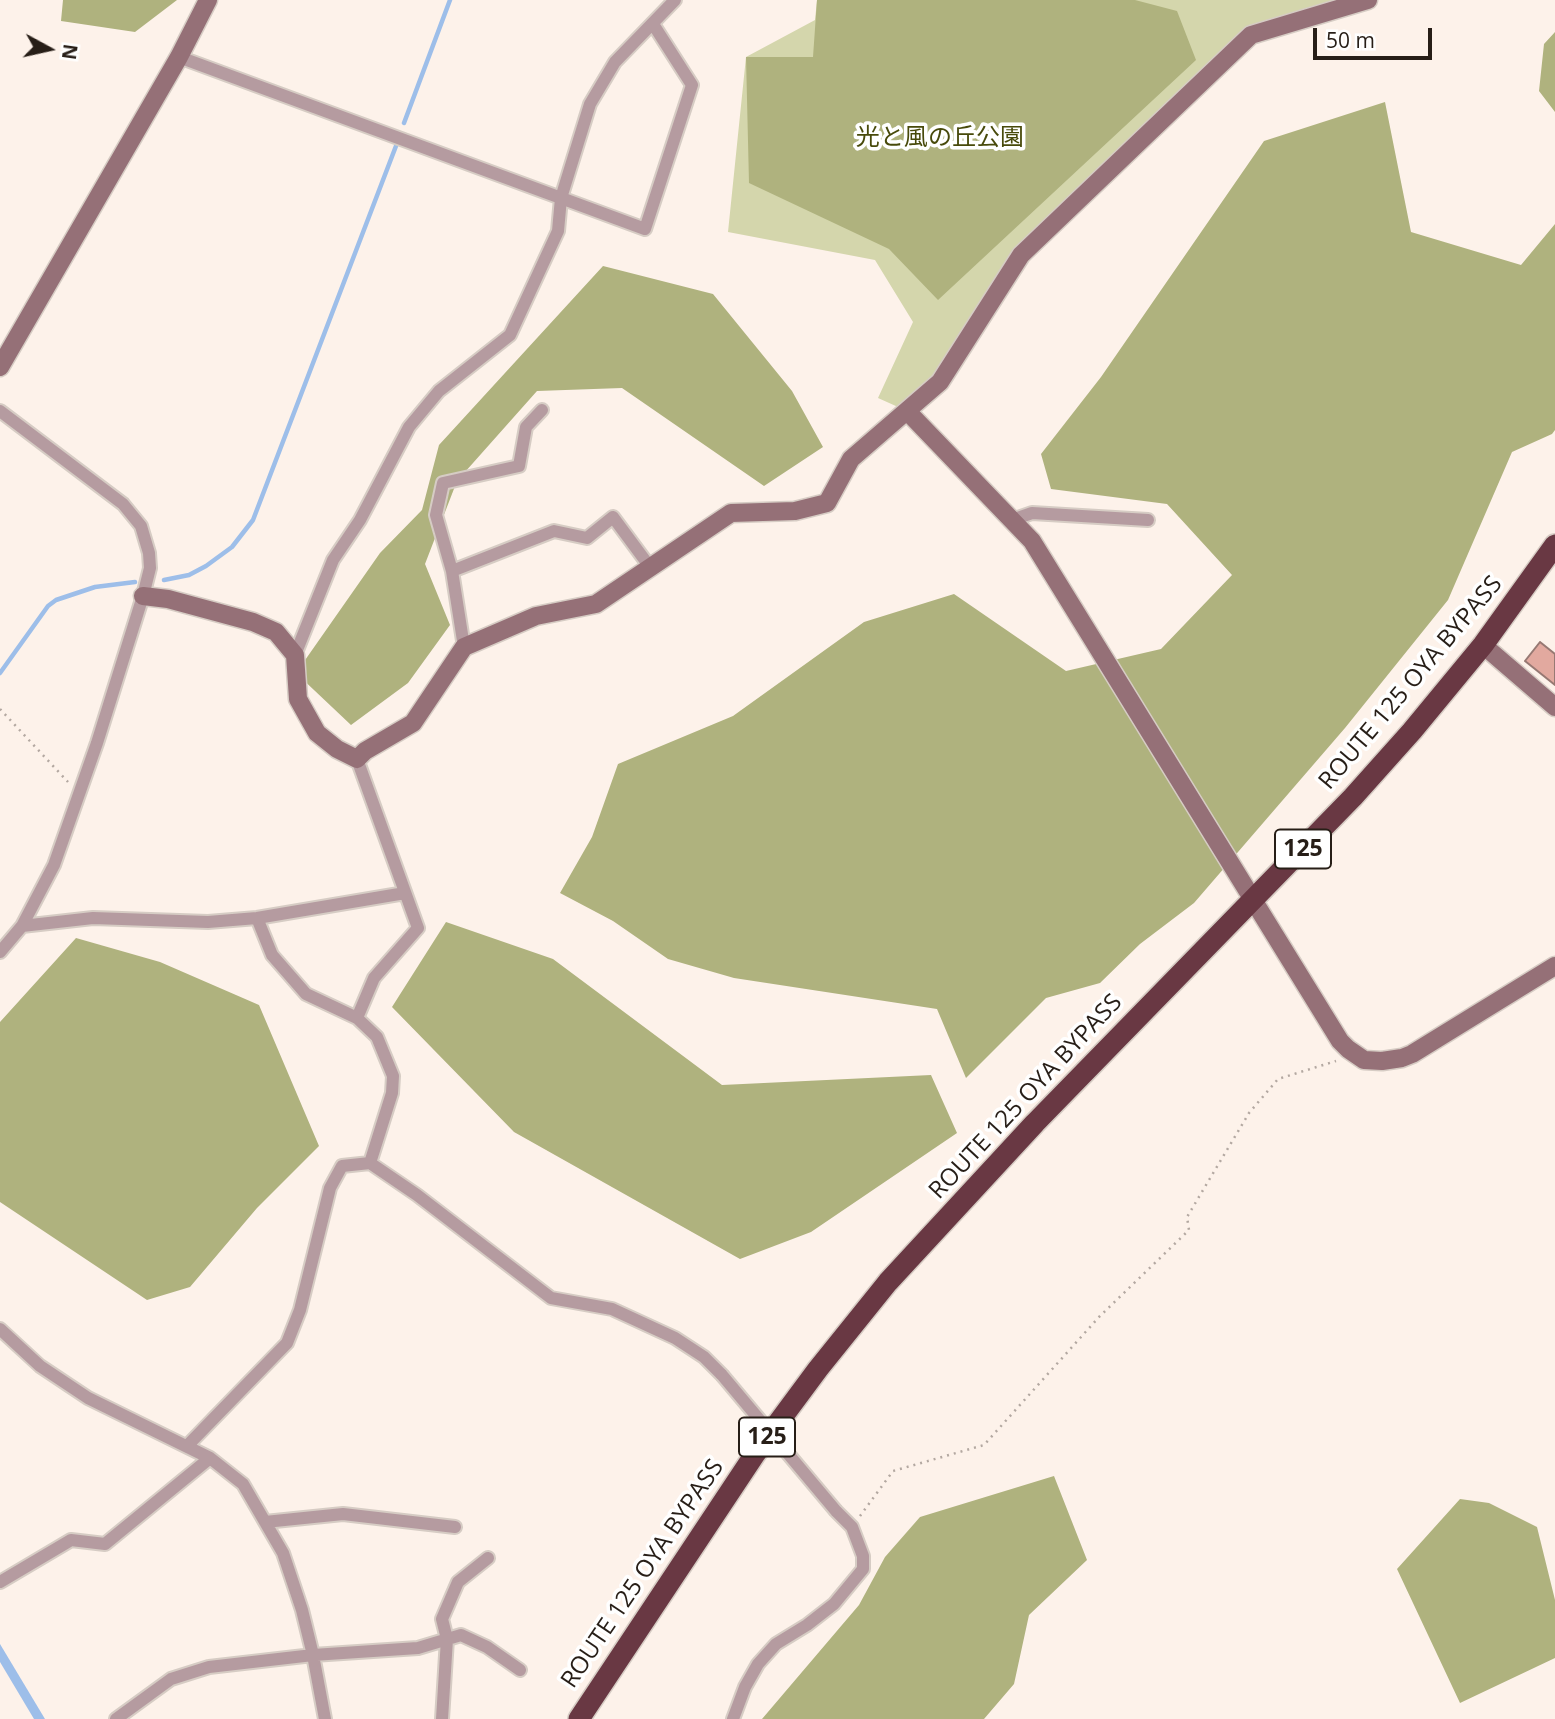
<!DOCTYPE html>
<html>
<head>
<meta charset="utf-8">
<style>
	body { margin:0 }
	#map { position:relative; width:1555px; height:1719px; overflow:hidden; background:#fdf2ea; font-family:"Open Sans",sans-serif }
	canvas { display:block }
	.north { position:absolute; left:14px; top:14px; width:70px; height:70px; -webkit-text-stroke:5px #fff; paint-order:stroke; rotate:98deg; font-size:19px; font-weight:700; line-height:28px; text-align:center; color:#271e17 }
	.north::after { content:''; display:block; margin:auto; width:24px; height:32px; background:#271e17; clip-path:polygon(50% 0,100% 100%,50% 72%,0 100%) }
	.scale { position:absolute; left:1313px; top:28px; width:119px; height:32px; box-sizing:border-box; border:4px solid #271e17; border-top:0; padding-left:9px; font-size:21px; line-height:24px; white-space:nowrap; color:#271e17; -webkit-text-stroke:5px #fff; paint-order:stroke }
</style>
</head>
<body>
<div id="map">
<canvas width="1555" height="1719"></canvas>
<div class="north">N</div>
<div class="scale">50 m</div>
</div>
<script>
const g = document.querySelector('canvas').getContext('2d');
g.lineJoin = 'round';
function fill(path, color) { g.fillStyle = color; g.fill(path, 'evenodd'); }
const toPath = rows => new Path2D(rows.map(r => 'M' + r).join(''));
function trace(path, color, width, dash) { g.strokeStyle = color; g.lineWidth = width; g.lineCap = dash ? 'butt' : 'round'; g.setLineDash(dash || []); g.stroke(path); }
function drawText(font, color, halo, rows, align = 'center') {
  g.font = font + ' "Open Sans","Noto Sans JP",sans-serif'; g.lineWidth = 7; g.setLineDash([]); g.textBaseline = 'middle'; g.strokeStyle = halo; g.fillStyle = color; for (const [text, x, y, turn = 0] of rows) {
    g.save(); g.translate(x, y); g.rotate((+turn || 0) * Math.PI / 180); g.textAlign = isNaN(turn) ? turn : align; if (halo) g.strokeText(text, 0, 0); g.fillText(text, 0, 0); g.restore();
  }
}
fill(toPath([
	[817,0,1368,0,1251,35,1021,255,940,382,907,411,878,398,913,322,875,260,728,232,746,57,815,20]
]), '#d4d6ac');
fill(toPath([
	[63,0,177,0,135,32,61,21],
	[817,0,1135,0,1177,11,1196,60,938,300,889,249,749,183,746,57,813,57],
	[1555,32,1555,112,1539,91,1544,44],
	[1385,102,1411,232,1521,265,1555,224,1555,430,1552,434,1512,452,1448,600,1345,728,1194,903,1140,944,1100,983,1046,998,966,1078,937,1009,734,978,668,959,613,921,560,893,592,837,618,764,733,716,864,622,954,594,1066,671,1161,649,1232,575,1167,504,1051,489,1041,454,1101,377,1264,141],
	[603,266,713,294,792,391,823,447,764,486,622,388,537,391,457,481,425,564,450,625,408,683,351,725,296,673,380,553,422,510,439,445],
	[446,922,553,959,722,1085,931,1075,957,1133,811,1232,740,1259,514,1132,392,1007],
	[76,938,160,962,259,1005,319,1146,257,1208,190,1287,147,1300,0,1202,0,1022],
	[1054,1476,1087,1560,1029,1615,1014,1684,984,1719,762,1719,859,1605,885,1557,920,1517],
	[1460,1499,1489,1503,1537,1527,1555,1600,1555,1658,1460,1703,1397,1569]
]), '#afb27e');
fill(toPath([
	[0,1644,45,1719,34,1719,0,1662]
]), '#9dbee9');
trace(toPath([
	[404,123,450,0],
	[164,580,189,575,206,566,232,547,253,520,396,146],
	[0,673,48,606,56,600,95,587,135,582]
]), '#9dbee9', 4.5);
const building = toPath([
	[1540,642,1555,654,1555,685,1525,661,1540,642]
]);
fill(building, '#e2a99f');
trace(building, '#977973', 2);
const street = toPath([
	[179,57,645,229,692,85,653,24],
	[0,411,123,504,141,526,149,553,150,568,143,596,97,743,54,865,22,926,0,952],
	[1012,520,1032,513,1148,520],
	[452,571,436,515,443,483,519,466,526,427,542,410],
	[464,647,452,571,554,531,587,538,613,517,650,567],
	[295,655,333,560,360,520,409,427,439,391,510,335,558,231,561,198,590,104,615,62,675,0],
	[357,759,418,928,374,978,357,1018,377,1037,393,1076,392,1093,370,1163,417,1195,551,1298,612,1309,675,1338,704,1357,722,1375],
	[257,918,272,955,306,994,357,1018],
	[22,926,93,918,208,922,257,918,405,893],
	[0,1329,40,1366,88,1398,210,1458,243,1484,283,1553,302,1610,313,1655,325,1719],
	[187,1446,287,1343,300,1310,330,1188,342,1166,370,1163],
	[265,1522,343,1514,455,1527],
	[0,1582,71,1540,105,1544,210,1458],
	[116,1719,171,1679,209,1667,313,1655,418,1648,461,1635,487,1647,520,1670],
	[442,1719,447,1639,442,1619,458,1582,488,1558],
	[733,1719,745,1687,758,1664,776,1644,807,1625,834,1604,863,1569,863,1556,852,1527,836,1511]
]);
const secondary = toPath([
	[0,367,179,57,208,0],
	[907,411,1032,541,1340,1041,1348,1049,1364,1060,1382,1061,1402,1058,1412,1054,1555,966],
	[143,596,168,599,253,622,276,632,295,655,298,699,317,733,337,749,357,759,365,751,413,723,464,647,536,616,596,604,731,513,795,511,827,503,851,459,940,382,1021,255,1251,35,1368,0],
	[1483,645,1555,707]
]);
const highway = toPath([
	[579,1719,755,1454,818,1369,888,1282,1035,1123,1353,797,1412,731,1483,645,1555,545]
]);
trace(street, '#d6ccc4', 16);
trace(secondary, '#d6ccc4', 21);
trace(highway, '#d6ccc4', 24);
trace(toPath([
	[0,709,68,782],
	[860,1516,893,1471,984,1445,1099,1317,1189,1230,1187,1217,1249,1113,1278,1079,1336,1061]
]), '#b3a8a1', 2.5, [2, 5]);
trace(street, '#b59ba0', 12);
trace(secondary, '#957077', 18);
trace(highway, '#693843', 21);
const streetBridge = toPath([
	[722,1375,836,1511]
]);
trace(streetBridge, '#d6ccc4', 16, []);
trace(streetBridge, '#b59ba0', 12);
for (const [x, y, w] of [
	[1303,849,56],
	[767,1437,56]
]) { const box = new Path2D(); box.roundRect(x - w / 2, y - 19.5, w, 39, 5); g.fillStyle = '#fff'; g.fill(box); trace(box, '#271e17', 2); }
drawText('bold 23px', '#271e17', null, [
	["125",1303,849],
	["125",767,1437]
]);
drawText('24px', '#484a0b', '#fff', [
	["光と風の丘公園",940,138]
]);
drawText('24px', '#271e17', '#fff', [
	["ROUTE 125 OYA BYPASS",1411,683,-50],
	["ROUTE 125 OYA BYPASS",1026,1097,-47],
	["ROUTE 125 OYA BYPASS",643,1574,-56]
]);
</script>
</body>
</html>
